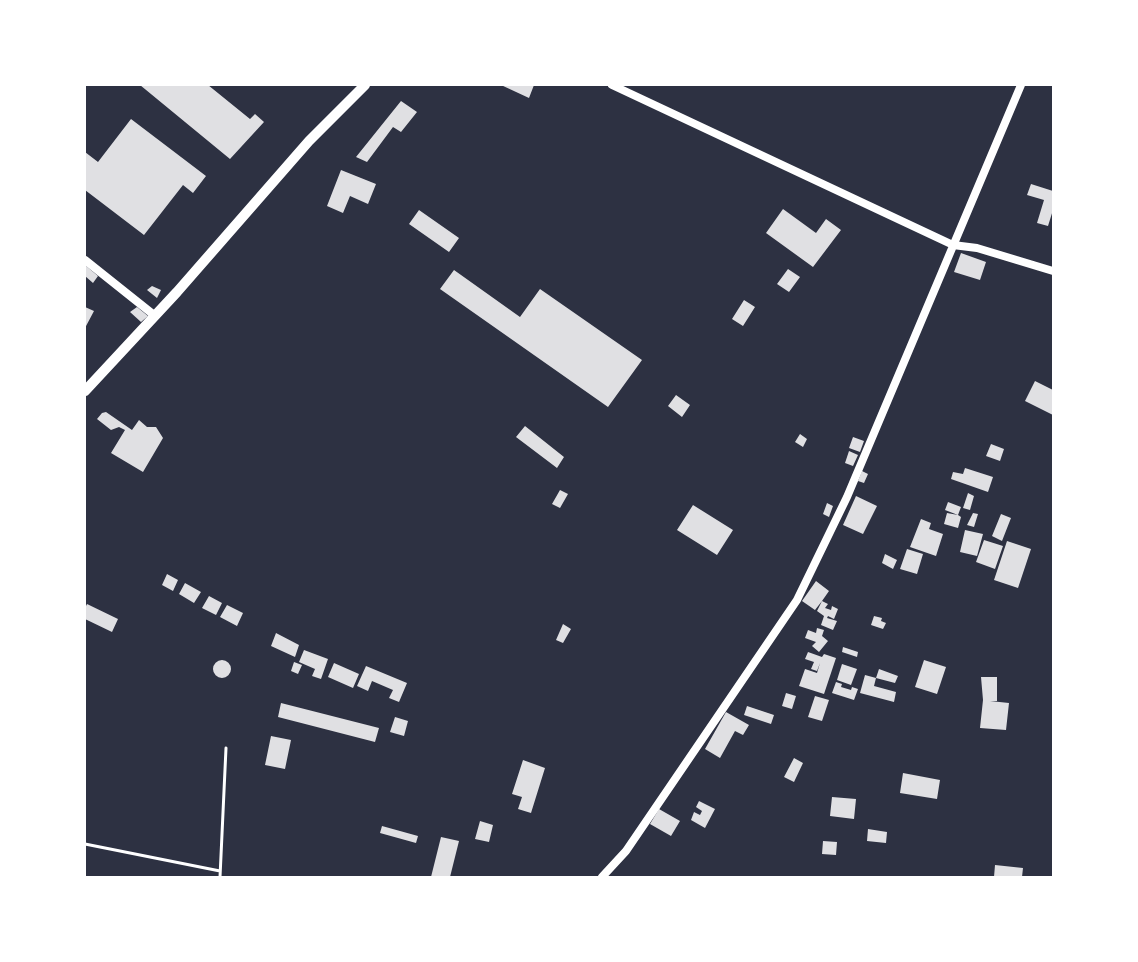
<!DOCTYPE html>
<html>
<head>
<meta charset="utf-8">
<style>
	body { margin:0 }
	#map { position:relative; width:1138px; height:962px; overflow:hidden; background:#2d3142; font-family:Cabin,sans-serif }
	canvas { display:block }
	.frame { position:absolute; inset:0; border:86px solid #fff; pointer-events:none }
</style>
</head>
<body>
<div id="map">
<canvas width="1138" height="962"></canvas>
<div class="frame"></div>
</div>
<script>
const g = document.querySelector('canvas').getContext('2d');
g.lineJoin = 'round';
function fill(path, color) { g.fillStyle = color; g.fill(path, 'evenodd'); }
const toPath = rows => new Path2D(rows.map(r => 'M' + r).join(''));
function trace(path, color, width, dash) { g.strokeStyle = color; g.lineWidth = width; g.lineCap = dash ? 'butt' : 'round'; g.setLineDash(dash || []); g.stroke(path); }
fill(toPath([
	[140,85,208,85,250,119,255,114,264,122,230,159],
	[501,85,534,85,529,98],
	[401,101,417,112,401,132,393,127,367,162,356,157],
	[131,119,206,176,193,193,183,185,144,235,85,190,85,152,98,162],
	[341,170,376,184,368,204,350,196,343,213,327,206],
	[1031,184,1053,191,1053,210,1048,226,1037,223,1044,200,1027,195],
	[783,209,816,233,826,219,841,230,813,267,766,233],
	[419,210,459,238,449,252,409,224],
	[961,253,986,262,980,280,954,272],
	[85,265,98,276,93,283,85,276],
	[788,269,800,277,789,292,777,284],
	[454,270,520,317,540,289,642,360,608,407,440,289],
	[152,286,161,290,157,298,147,290],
	[744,300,755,307,743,326,732,319],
	[85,307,94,311,85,328],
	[137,307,148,316,141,322,130,312],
	[1035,381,1053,390,1053,415,1025,401],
	[676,395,690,405,682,417,668,406],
	[106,412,132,430,139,420,147,427,156,427,163,438,143,472,111,453,125,430,119,427,111,430,97,419,102,413],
	[525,426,564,457,557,468,516,437],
	[800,434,807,439,803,447,795,442],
	[853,437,864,441,860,452,849,448],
	[991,444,1004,449,1000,461,986,456],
	[849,451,858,455,853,466,845,463],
	[965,468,993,477,988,492,951,479,953,472,963,474],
	[862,471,868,474,864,483,858,481],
	[560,490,568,494,560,508,552,504],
	[968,493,974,496,970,510,963,508],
	[856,496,877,506,863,534,843,525],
	[948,502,961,507,958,515,961,517,958,528,944,524,947,513,958,515,945,510],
	[827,503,833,506,829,517,823,514],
	[693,505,733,530,717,555,677,530],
	[973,513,978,514,974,527,967,525],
	[1001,514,1011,518,1002,541,992,536],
	[921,519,931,523,929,529,943,534,936,556,910,547],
	[965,530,983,534,977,556,960,552],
	[984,540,1003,546,995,569,976,562],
	[1007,541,1031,549,1018,588,994,580],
	[907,549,923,554,917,574,900,569],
	[885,554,897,560,893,569,882,563],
	[167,574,178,580,173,591,162,585],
	[816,581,829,591,822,601,828,604,825,608,831,610,832,606,838,609,834,619,828,616,827,618,837,621,833,630,821,625,824,616,817,611,822,601,815,610,802,601],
	[185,583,201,592,194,603,179,594],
	[209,596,222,603,216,615,202,608],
	[87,604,118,619,112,632,85,619,85,608],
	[227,605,243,613,237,626,220,617],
	[874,616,882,618,881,621,886,623,883,629,871,625],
	[563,624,571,629,563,643,556,640],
	[817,628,824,630,822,636,828,641,819,652,812,646,816,642,805,638,808,630,816,633],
	[276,633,299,645,295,657,271,646],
	[843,647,858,652,857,657,842,652],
	[304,650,328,659,321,679,312,676,315,669,299,662],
	[808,652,822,657,824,654,836,658,824,694,799,686,805,669,817,673,820,663,817,671,811,669,814,662,805,659],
	[924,660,946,667,937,694,915,687],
	'213 669a9 9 0 1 1 18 0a9 9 0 1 1-18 0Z',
	[294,662,302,665,298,674,291,671],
	[334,663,359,674,353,688,328,677],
	[842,664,857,669,851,685,837,680],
	[366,666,407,683,399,702,389,698,393,690,372,681,368,691,357,686],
	[879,669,898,676,895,683,876,678],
	[865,675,876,678,874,686,896,692,894,702,860,693],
	[981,677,997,677,997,701,990,701,1009,703,1006,730,980,728,983,700],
	[836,682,842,684,841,687,851,690,852,687,858,689,854,700,832,693],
	[786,693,796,696,792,709,782,706],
	[815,696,829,700,822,721,808,717],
	[281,703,379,728,375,742,278,717],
	[747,706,774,715,771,724,744,715],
	[726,712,749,725,743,735,735,731,720,758,705,749],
	[395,717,408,721,404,736,390,732],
	[271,736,291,740,285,769,265,765],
	[794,758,803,763,794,782,784,777],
	[523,760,545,768,531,813,518,809,522,797,512,794],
	[903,773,940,780,937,799,900,793],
	[832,797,856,799,854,819,830,816],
	[699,801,715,809,705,828,691,820,694,812,700,815,702,811,696,807],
	[659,809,680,821,671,836,650,824],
	[480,821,493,825,489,842,475,839],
	[382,826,418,836,416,843,380,833],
	[868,829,887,832,886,843,867,841],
	[441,837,459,841,450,877,431,877],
	[823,841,837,842,836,855,822,854],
	[995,865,1023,868,1022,877,994,877]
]), '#e0e0e3');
trace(toPath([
	[85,844,220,871],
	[220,877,226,748]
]), '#fff', 3);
trace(toPath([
	[612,85,953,245,977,248,1053,271],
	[85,260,154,315],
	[602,877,626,851,797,600,847,497,1021,85]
]), '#fff', 8);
trace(toPath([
	[85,391,177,292,309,141,365,85]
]), '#fff', 10);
</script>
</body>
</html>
